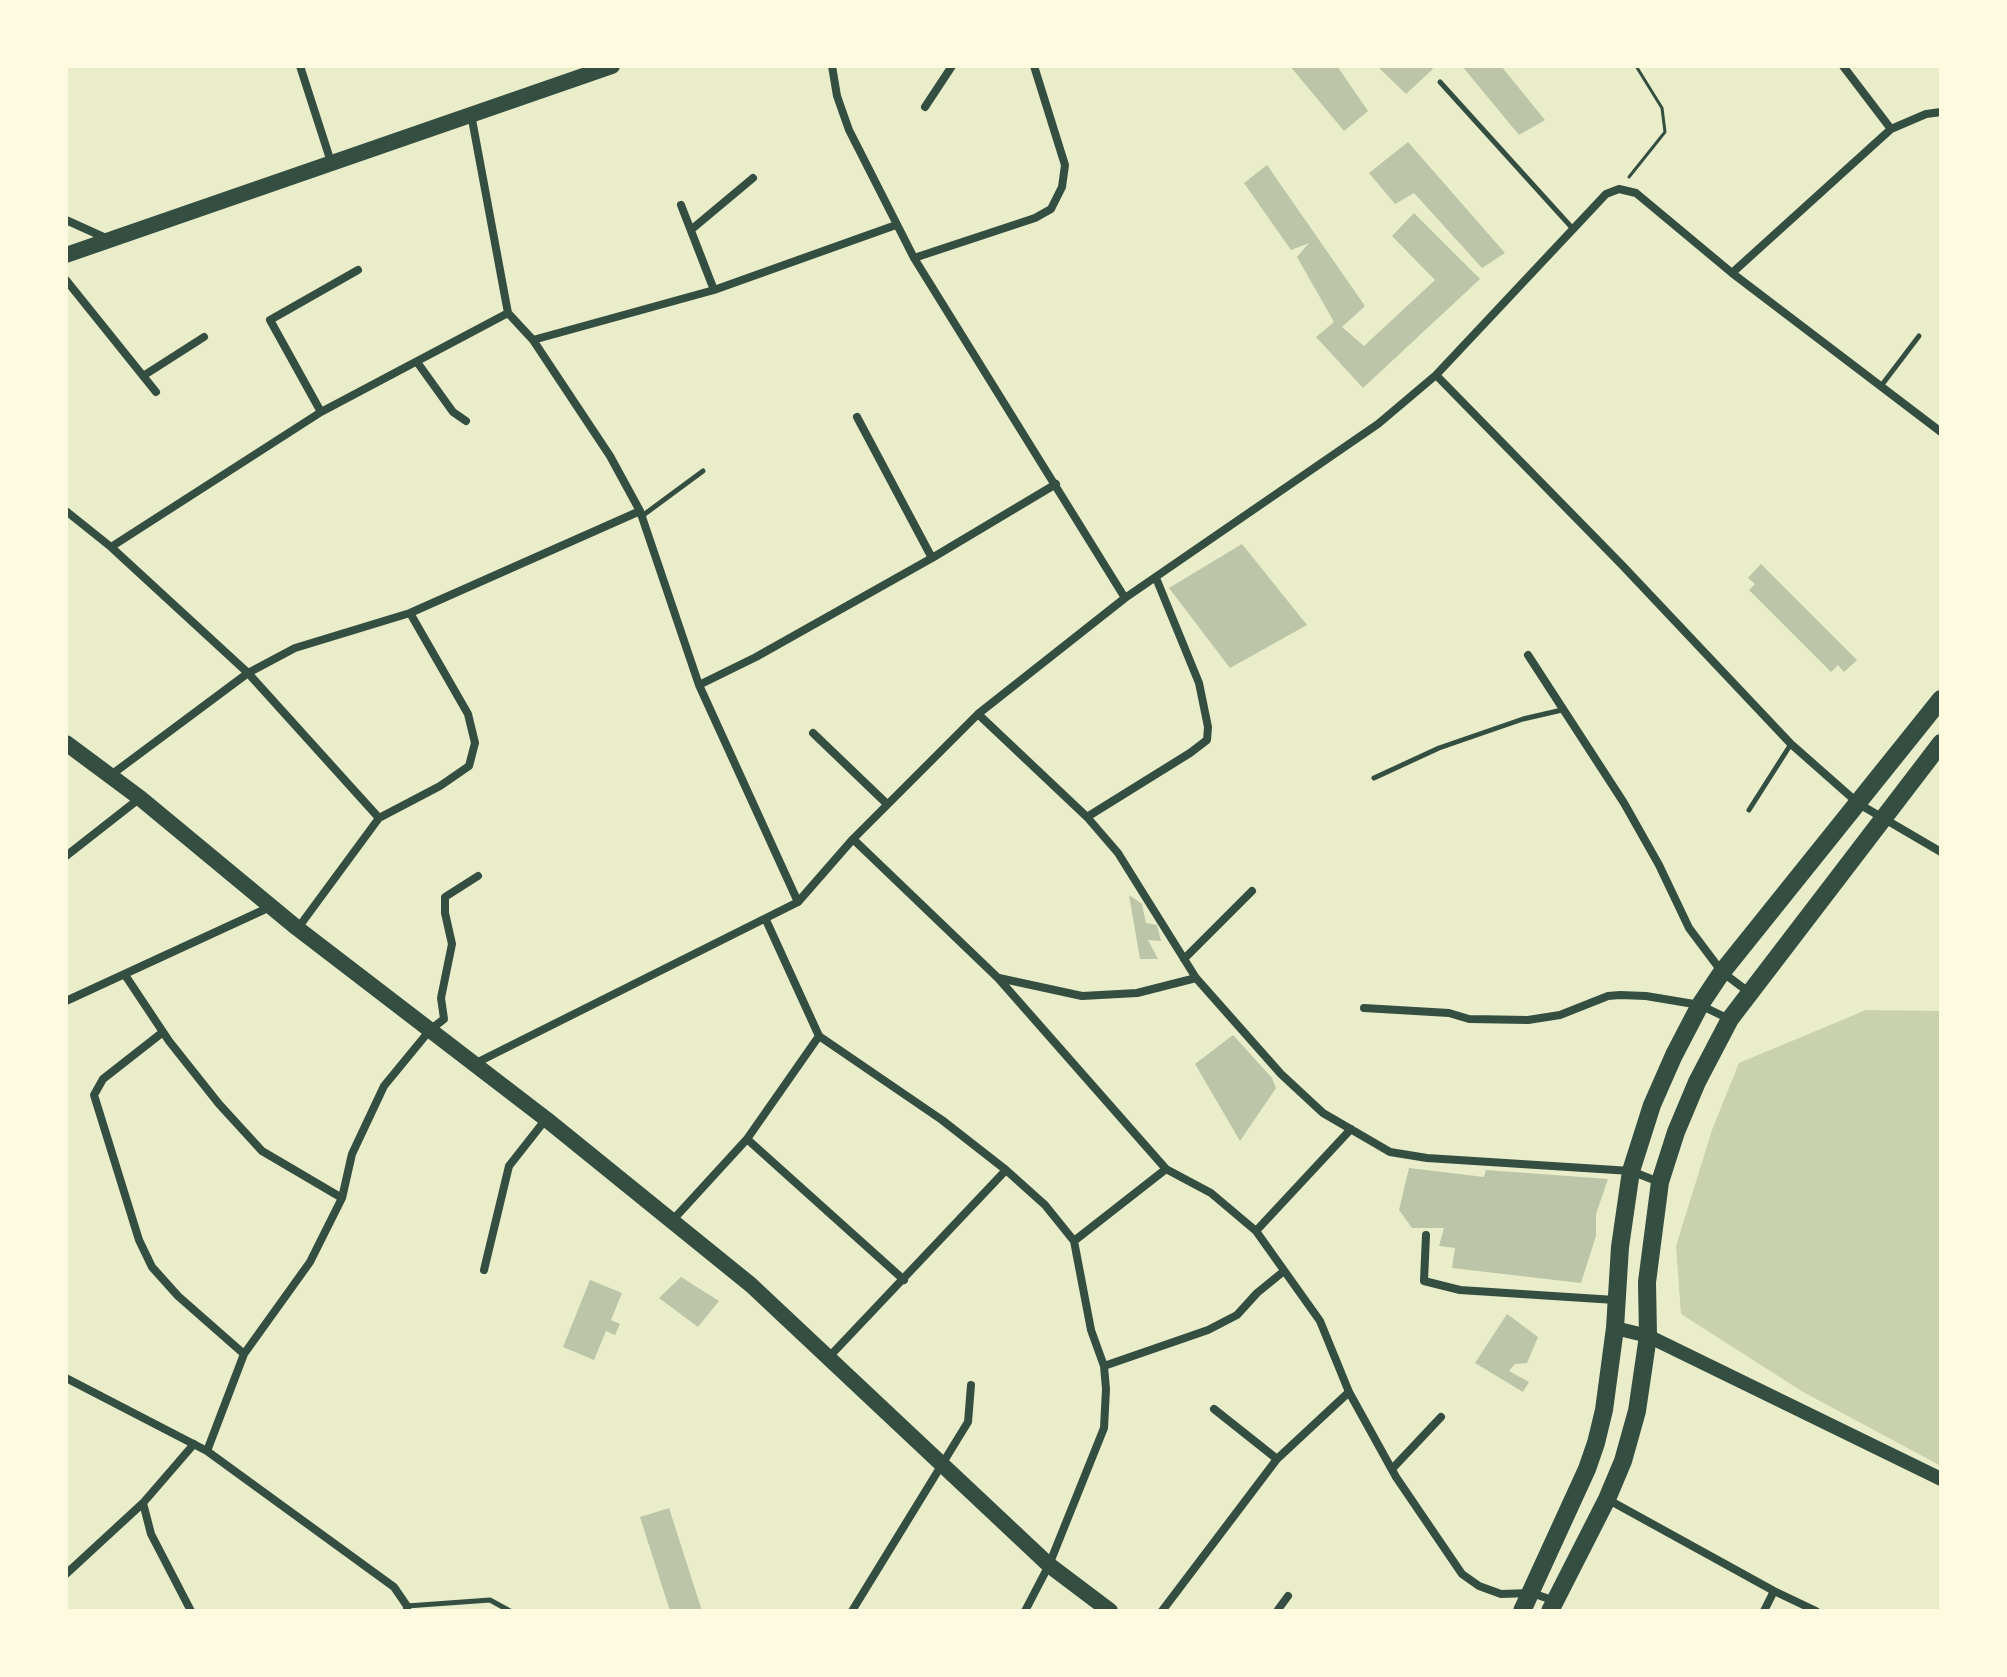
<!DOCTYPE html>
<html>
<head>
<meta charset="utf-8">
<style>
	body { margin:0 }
	#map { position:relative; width:2007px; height:1677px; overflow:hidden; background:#e9edc9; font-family:"Source Sans 3",sans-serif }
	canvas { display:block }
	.frame { position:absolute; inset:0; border:68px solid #fefae0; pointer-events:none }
</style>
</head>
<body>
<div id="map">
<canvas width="2007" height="1677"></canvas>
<div class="frame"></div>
</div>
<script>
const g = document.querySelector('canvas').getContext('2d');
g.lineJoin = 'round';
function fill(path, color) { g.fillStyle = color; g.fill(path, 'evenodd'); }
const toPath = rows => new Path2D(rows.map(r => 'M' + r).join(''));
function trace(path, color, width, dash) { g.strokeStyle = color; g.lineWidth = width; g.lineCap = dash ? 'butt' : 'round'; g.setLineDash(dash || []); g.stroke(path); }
fill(toPath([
	[1866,1010,1941,1011,1941,1466,1803,1392,1681,1314,1676,1246,1712,1130,1739,1063]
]), '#cad2ad');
fill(toPath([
	[1290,66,1337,66,1368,111,1344,131],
	[1377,66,1430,66,1433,69,1406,94],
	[1462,66,1501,66,1545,120,1519,135],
	[1408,142,1505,253,1482,268,1414,193,1395,204,1369,173],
	[1267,165,1365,306,1342,327,1364,346,1435,280,1392,236,1414,213,1480,279,1363,388,1316,337,1334,322,1297,257,1309,243,1291,250,1244,183],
	[1242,544,1307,625,1230,668,1169,588],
	[1761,564,1857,660,1844,672,1838,665,1831,672,1749,590,1755,584,1748,578],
	[1129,895,1142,904,1146,923,1157,925,1161,941,1148,940,1158,959,1140,959],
	[1233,1035,1272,1078,1276,1088,1240,1141,1195,1064],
	[1409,1168,1484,1177,1486,1170,1608,1179,1596,1214,1596,1236,1581,1283,1452,1268,1455,1248,1439,1246,1444,1228,1412,1228,1399,1210],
	[681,1277,719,1301,698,1327,659,1298],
	[590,1280,622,1293,611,1320,620,1324,615,1335,606,1331,594,1360,563,1347],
	[1507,1314,1538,1337,1527,1363,1515,1364,1509,1371,1529,1382,1523,1392,1475,1363],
	[669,1508,702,1611,670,1611,640,1517]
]), '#bcc5a7');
trace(toPath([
	[1629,177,1665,132,1662,108,1636,66]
]), '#344e41', 3);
trace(toPath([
	[1440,82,1574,230],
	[1881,386,1919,336],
	[642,516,703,471],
	[1374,778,1439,748,1523,719,1562,710],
	[1749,810,1791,744],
	[407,1606,490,1600,510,1611]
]), '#344e41', 5);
trace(toPath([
	[300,66,331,162],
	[832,66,837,96,849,130,914,258,1125,598],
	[1843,66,1891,129],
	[925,107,952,66],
	[471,114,508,313,533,340,610,456,640,511,699,685,798,902],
	[681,205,714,290],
	[66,220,108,239],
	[692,229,753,178],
	[914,258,1035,218,1051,209,1062,187,1065,165,1034,66],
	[1732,273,1891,129,1926,114,1941,112],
	[66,280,156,392],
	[533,340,714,290,896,225],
	[417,362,453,412,466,421],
	[1436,375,1621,564,1791,744,1859,804,1941,852],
	[143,376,204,337],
	[321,412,270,320,358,270],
	[857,417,932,558],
	[66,511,111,547,248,673,379,818],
	[111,547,321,412,508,313],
	[1528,655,1624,803,1659,865,1689,928,1722,972,1750,993],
	[699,685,756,657,932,558,1056,484],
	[978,714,1087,817,1118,853,1196,978,1281,1074,1323,1113,1390,1152,1427,1158,1631,1171,1659,1182],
	[813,733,887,804],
	[111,775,248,673,295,648,410,613,640,511],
	[1087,817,1190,753,1207,740,1208,727,1199,683,1156,578],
	[853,839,998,978,1166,1169,1211,1193,1256,1231,1320,1321,1349,1392,1396,1477,1462,1574,1479,1586,1501,1594,1532,1593,1555,1601],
	[66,856,140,798],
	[766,920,819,1036],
	[298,928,379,818,440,786,469,766,475,743,468,714,410,613],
	[1184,959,1252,891],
	[125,975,169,1041,219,1104,262,1151,342,1198],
	[999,978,1082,996,1137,993,1196,978],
	[66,1001,270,907],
	[1364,1008,1449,1013,1469,1019,1528,1020,1560,1015,1608,996,1620,995,1646,996,1700,1005,1729,1019],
	[163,1032,103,1079,94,1095,139,1240,152,1267,178,1296,244,1354],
	[819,1036,942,1120,1006,1170,1045,1205,1074,1241,1091,1330,1104,1366,1106,1389,1104,1428,1049,1565,1025,1611],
	[474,1064,798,902,853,839,978,714,1125,598,1378,424,1436,375,1606,194,1619,189,1636,193,1732,273,1941,432],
	[747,1139,904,1280],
	[671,1222,747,1139,819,1036],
	[1256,1231,1351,1129],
	[1426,1235,1424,1281,1460,1290,1615,1300],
	[1074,1241,1166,1169],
	[484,1270,509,1166,546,1119],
	[829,1357,1006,1170],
	[1104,1366,1208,1330,1237,1315,1257,1293,1284,1271],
	[66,1378,207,1451,394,1587,407,1606,407,1611],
	[1214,1409,1277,1459],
	[207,1451,244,1354,310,1262,342,1198,352,1154,384,1086,430,1030,444,1019,441,998,452,944,445,913,445,897,478,876],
	[1392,1469,1441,1417],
	[1607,1499,1774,1591,1816,1611],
	[143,1503,151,1534,191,1611],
	[66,1574,143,1503,194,1444],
	[852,1611,968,1422,971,1385],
	[1162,1611,1277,1459,1349,1392],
	[1277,1611,1288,1596],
	[1764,1611,1774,1591]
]), '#344e41', 8);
trace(toPath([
	[1615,1328,1648,1336,1941,1479]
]), '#344e41', 14);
trace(toPath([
	[66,255,612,66],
	[66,743,140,798,297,928,546,1119,751,1285,1049,1565,1110,1611]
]), '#344e41', 16);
trace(toPath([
	[1522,1611,1587,1469,1596,1443,1604,1410,1615,1328,1620,1247,1631,1171,1652,1105,1674,1055,1700,1005,1722,972,1941,699],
	[1550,1611,1607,1499,1623,1461,1637,1411,1648,1336,1647,1282,1660,1182,1676,1132,1697,1082,1730,1019,1941,743]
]), '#344e41', 18);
</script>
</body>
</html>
